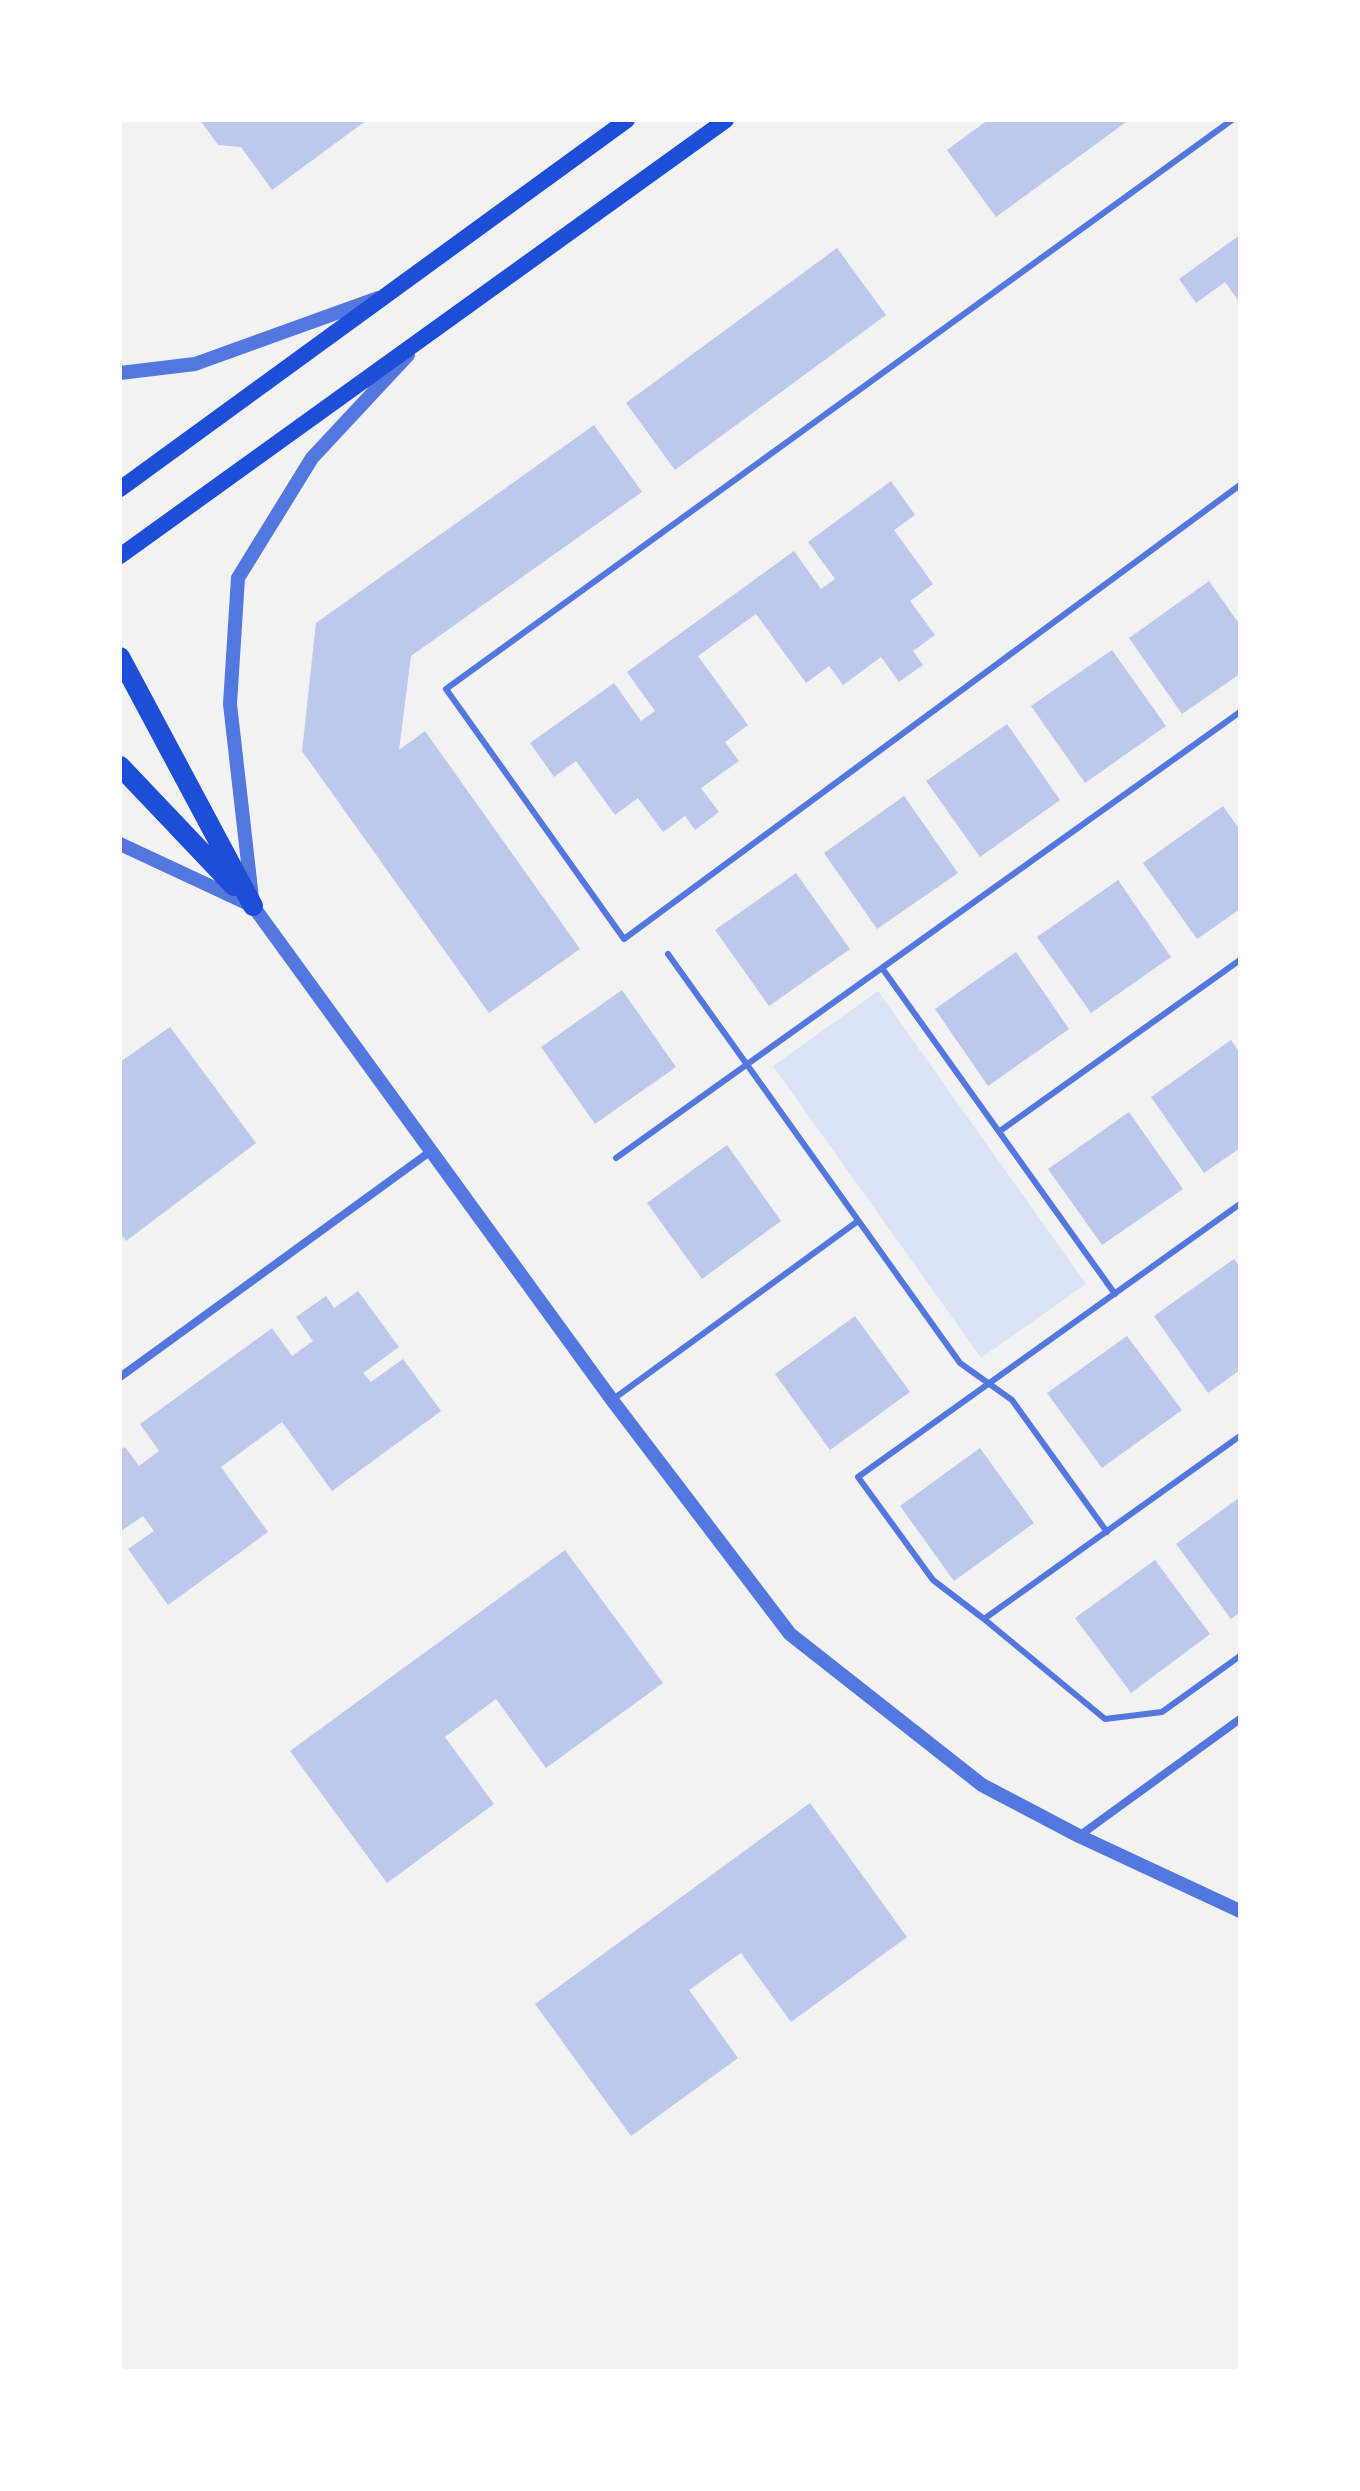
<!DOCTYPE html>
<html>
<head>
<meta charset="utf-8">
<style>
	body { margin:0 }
	#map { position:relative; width:1360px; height:2491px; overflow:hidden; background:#f2f2f2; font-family:Inter,sans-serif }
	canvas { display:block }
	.frame { position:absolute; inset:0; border:122px solid #fff; pointer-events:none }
</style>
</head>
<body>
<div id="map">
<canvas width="1360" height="2491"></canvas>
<div class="frame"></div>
</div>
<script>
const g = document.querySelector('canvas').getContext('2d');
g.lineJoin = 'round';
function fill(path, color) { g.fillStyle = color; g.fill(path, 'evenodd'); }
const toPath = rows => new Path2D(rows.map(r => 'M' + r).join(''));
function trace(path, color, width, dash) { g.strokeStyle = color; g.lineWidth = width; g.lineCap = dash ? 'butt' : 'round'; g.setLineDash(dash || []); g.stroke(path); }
fill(toPath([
	[878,991,1086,1284,981,1358,773,1066]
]), '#dbe4f7');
fill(toPath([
	[200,120,367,120,272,190,241,147,218,145],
	[988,120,1129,120,996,217,947,150],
	[1240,235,1240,303,1225,282,1196,303,1179,279],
	[837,248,886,315,675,470,626,403],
	[594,425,642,492,411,656,399,750,425,731,580,949,489,1013,302,751,316,623],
	[891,481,915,515,894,530,933,584,910,601,935,635,913,651,923,665,899,682,881,657,843,685,829,666,806,683,756,614,698,656,748,725,725,742,739,761,701,788,719,812,695,830,685,816,663,832,638,798,615,815,576,761,554,777,530,743,614,683,641,721,655,711,627,672,794,551,821,589,835,579,808,542],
	[1209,581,1240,625,1240,674,1182,714,1129,638],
	[1112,650,1166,726,1085,783,1031,706],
	[1007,724,1060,800,980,857,926,781],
	[904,796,958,873,877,929,824,853],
	[1223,806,1240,830,1240,909,1197,939,1143,863],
	[796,873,850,949,769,1006,715,930],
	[1118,880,1171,957,1091,1013,1037,937],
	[1016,952,1069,1029,988,1086,935,1009],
	[622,990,676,1067,595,1124,541,1047],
	[170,1027,256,1143,126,1241,120,1233,120,1062],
	[1231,1040,1240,1053,1240,1148,1204,1173,1151,1097],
	[1129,1112,1183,1189,1102,1245,1048,1169],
	[727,1145,781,1221,702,1279,647,1203],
	[1234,1259,1240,1267,1240,1370,1208,1393,1154,1316],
	[358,1291,399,1347,363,1373,371,1382,403,1359,441,1411,332,1491,282,1422,221,1467,268,1532,168,1605,128,1549,154,1531,143,1516,120,1532,120,1451,125,1447,139,1466,159,1451,140,1424,272,1328,292,1356,313,1341,296,1317,326,1296,334,1308],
	[855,1316,910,1392,830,1450,775,1374],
	[1127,1336,1182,1410,1102,1468,1047,1393],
	[980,1448,1034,1523,954,1581,900,1506],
	[1240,1497,1240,1612,1231,1619,1176,1544],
	[565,1550,663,1683,546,1768,496,1699,445,1737,494,1804,387,1883,290,1751],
	[1155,1560,1210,1634,1131,1693,1075,1618],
	[810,1803,907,1937,791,2022,741,1953,689,1990,738,2058,631,2136,535,2004]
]), '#bdc9ec');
trace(toPath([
	[1232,120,446,689,624,939,1240,485],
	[668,954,960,1363,1012,1400,1107,1532],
	[882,968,1115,1294],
	[1000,1131,1240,960],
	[616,1158,1240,712],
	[1240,1204,858,1477,933,1580,984,1619,1105,1719,1162,1712,1240,1656],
	[612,1400,858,1221],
	[984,1619,1240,1436]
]), '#5277de', 6);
trace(toPath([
	[120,1377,431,1151],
	[1079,1836,1240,1719]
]), '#5277de', 8);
trace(toPath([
	[120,373,195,364,378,298],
	[120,844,253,906,612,1400,790,1634,982,1785,1079,1836,1240,1911],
	[252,898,230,704,238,578,312,458,408,355]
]), '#5277de', 14);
trace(toPath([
	[120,489,627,120],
	[120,556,726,120]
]), '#1d4ed8', 16);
trace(toPath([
	[120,657,253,906],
	[120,766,234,886]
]), '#1d4ed8', 20);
</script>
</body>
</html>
